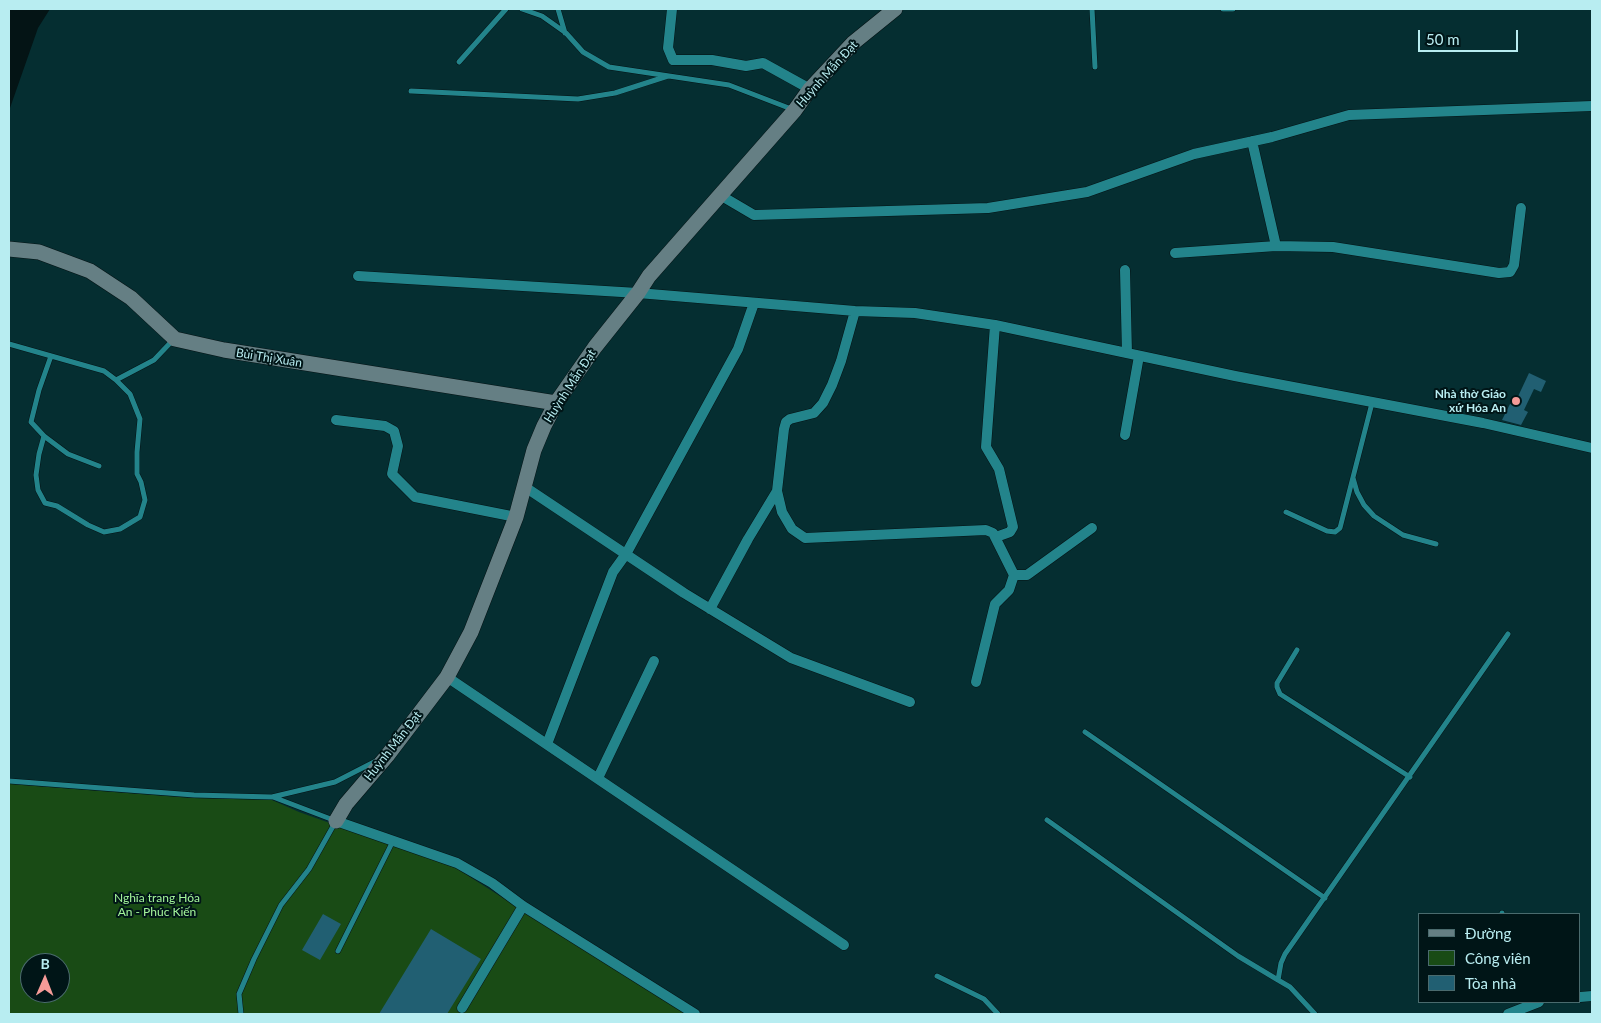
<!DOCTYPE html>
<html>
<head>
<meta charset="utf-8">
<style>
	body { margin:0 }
	#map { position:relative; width:1601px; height:1023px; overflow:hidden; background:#052e31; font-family:Lato,sans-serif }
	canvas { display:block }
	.frame { position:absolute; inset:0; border:10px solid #b8edf1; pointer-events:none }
	.legend { position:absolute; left:1418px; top:913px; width:162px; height:90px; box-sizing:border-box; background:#001517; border:1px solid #4a6b6e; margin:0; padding:6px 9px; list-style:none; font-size:15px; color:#b8edf1 }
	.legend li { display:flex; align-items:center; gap:10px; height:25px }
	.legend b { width:25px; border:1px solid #4a6b6e }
	.north { position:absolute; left:20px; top:953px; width:50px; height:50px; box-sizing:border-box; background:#001517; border:1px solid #4a6b6e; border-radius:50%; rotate:1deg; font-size:14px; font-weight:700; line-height:20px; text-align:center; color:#b8edf1 }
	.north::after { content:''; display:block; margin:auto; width:18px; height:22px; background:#f59b98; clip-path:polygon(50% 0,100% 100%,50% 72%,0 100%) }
	.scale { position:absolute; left:1418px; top:30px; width:100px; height:22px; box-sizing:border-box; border:2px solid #b8edf1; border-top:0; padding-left:6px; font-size:15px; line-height:18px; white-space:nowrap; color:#b8edf1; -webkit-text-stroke:4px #001517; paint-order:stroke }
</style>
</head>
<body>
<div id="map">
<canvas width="1601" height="1023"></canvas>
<div class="frame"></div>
<ul class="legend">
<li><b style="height:6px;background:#657f84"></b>Đường</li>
<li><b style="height:14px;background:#194b15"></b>Công viên</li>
<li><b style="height:14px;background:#215f72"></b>Tòa nhà</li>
</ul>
<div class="north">B</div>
<div class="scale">50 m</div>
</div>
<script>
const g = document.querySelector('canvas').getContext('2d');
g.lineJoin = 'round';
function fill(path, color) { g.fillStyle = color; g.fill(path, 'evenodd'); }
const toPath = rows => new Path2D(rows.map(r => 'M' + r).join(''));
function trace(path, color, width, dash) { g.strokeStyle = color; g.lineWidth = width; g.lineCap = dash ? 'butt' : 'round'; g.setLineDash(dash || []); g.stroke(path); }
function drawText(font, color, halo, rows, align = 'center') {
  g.font = font + ' Lato,sans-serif'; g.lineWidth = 4; g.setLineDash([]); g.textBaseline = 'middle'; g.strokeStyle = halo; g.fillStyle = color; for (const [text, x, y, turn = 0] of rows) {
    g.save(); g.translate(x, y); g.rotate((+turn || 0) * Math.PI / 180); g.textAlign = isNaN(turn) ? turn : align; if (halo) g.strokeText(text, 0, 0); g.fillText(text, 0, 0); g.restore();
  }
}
fill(toPath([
	[9,784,191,798,272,800,299,812,456,868,685,1014,9,1014],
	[30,963,60,963,60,993,30,993]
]), '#194b15');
fill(toPath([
	[9,9,50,9,38,28,10,108,9,108]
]), '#041415');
fill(toPath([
	[1529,373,1546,381,1541,392,1534,389,1524,410,1528,412,1521,425,1502,420,1510,404,1514,405],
	[323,914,341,924,320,960,302,950],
	[431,929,481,959,447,1014,379,1014]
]), '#215f72');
const lane = toPath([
	[522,9,542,16,566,33,583,52,609,67,729,85,794,110],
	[558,9,565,33],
	[1092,9,1095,67],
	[1223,9,1233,9],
	[459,62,506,9],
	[411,91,578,99,615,93,668,76],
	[9,344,104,371,116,380,154,360,173,340],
	[51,356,39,390,31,422,44,436,68,454,99,466],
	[44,436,39,454,36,475,38,490,45,503,57,506,88,525,104,532,120,529,140,517,145,500,141,482,137,474,137,452,140,419,130,394,116,380],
	[1353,478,1357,492,1364,505,1374,516,1403,535,1436,544],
	[1286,512,1327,531,1335,532,1340,528,1372,403],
	[1297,650,1277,683,1277,687,1280,694,1410,777],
	[1085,732,1325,898],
	[9,781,194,795,272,797,335,782,376,761],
	[1047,820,1238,956,1278,980],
	[1502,913,1502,914],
	[338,951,393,841],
	[937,976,984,999,998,1014],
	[241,1014,239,994,254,959,281,905,309,869,336,821,273,797],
	[1315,1014,1290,987,1278,980,1281,963,1285,954,1508,634]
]);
const street = toPath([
	[672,9,668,48,673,60,712,60,746,66,763,63,810,89],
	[1252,141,1276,246],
	[720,195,754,215,988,208,1087,192,1194,154,1272,137,1349,115,1592,106],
	[1175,253,1276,246,1333,247,1499,273,1510,272,1514,265,1521,208],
	[1125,270,1127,353],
	[358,276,638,293,855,311,915,313,995,325,1235,376,1483,423,1592,448],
	[855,311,841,361,832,385,823,403,814,413,790,419,786,422,784,429,777,491,782,512,792,529,805,538,986,530,993,533,1014,575,1027,575,1092,528],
	[995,325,986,447,999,469,1013,527,1010,532,996,537],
	[336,420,385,426,394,431,398,446,392,474,415,497,516,517],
	[1125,435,1139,356],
	[525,487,684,593,791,658,910,702],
	[710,609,748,539,777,491],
	[447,677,844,945],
	[976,682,995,604,1009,590,1014,575],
	[547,744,613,572,626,554,738,349,754,303],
	[598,778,654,661],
	[336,821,457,863,492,883,523,906,695,1014],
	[1580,997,1592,996],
	[462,1008,523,906],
	[1508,1014,1539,1002]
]);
const secondary = toPath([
	[9,249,39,252,90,271,131,298,175,339,224,350,556,403],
	[336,821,346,804,387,756,447,677,471,632,516,517,534,450,544,426,556,403,595,347,638,293,649,276,795,110,810,89,853,43,895,9]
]);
trace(lane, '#051315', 6);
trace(street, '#051315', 11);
trace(secondary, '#051315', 16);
trace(lane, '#23848b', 5);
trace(street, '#23848b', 10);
trace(secondary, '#657f84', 15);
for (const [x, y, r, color] of [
	[1516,401,5,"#f59b98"]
]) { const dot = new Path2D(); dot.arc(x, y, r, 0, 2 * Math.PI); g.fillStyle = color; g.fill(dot); trace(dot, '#001517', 2); }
drawText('12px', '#b8edf1', '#001517', [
	["Huỳnh Mẫn Đạt",827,74,-48],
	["Bùi Thị Xuân",269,358,9],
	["Huỳnh Mẫn Đạt",570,386,-57],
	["Huỳnh Mẫn Đạt",393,746,-52]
]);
drawText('bold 12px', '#b8edf1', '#001517', [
	["Nhà thờ Giáo",1506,394],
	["xứ Hóa An",1506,408]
], 'right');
drawText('12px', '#a4f59b', '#001517', [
	["Nghĩa trang Hóa",157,898],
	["An - Phúc Kiến",157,912]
]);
</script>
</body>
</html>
